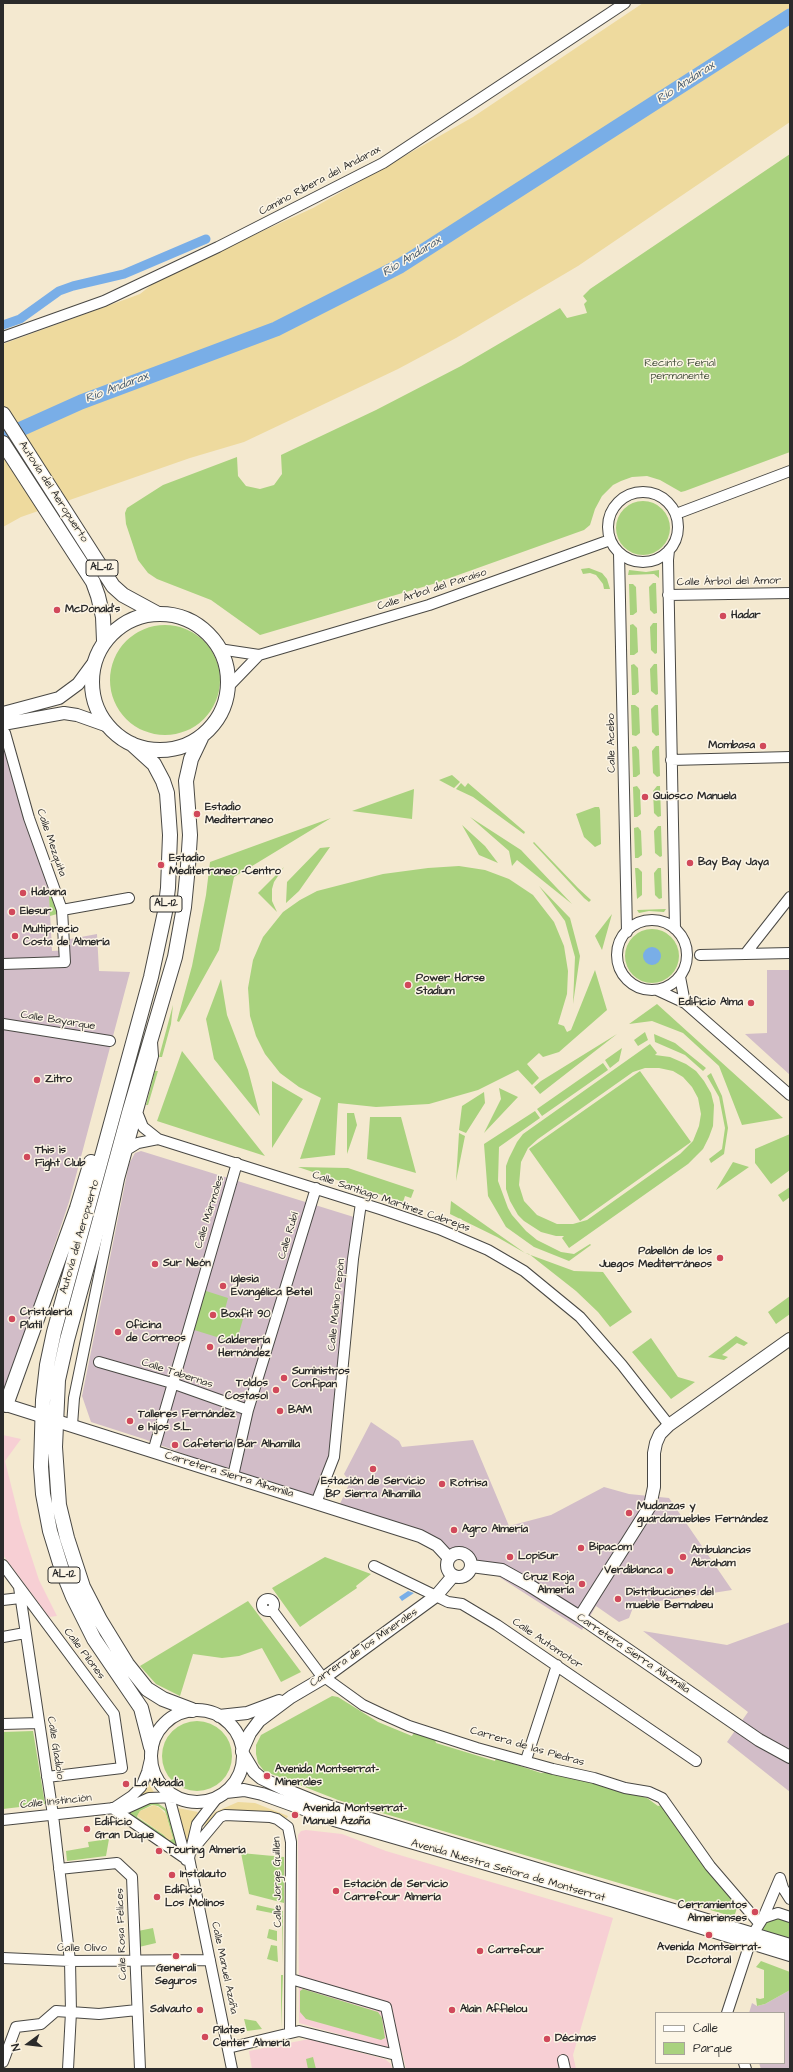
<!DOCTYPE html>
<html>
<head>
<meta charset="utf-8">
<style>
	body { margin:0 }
	#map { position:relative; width:793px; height:2072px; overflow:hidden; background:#f4e9d0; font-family:"Architects Daughter",sans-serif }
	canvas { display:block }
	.frame { position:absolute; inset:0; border:4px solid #2b2b2b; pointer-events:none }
	.legend { position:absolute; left:655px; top:2012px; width:130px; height:52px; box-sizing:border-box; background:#fcf5e5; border:1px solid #a8a49b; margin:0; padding:5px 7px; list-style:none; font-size:12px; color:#2b2b2b }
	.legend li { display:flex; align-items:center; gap:8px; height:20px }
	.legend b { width:20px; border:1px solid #a8a49b }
	.north { position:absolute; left:8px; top:2024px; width:40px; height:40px; -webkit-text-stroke:3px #fcf5e5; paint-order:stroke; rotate:255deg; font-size:11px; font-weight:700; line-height:16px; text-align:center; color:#2b2b2b }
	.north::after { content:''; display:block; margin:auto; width:14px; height:18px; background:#2b2b2b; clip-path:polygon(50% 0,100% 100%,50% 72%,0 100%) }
</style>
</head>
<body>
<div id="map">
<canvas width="793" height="2072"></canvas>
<div class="frame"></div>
<ul class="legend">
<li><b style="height:5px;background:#fff"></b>Calle</li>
<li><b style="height:11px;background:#a9d27e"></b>Parque</li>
</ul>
<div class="north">N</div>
</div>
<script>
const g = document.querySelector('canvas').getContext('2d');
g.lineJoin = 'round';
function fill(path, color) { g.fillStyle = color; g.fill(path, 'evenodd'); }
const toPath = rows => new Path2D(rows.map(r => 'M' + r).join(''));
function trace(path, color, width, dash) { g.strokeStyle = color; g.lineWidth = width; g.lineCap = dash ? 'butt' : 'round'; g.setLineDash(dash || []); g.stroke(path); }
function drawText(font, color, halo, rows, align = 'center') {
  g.font = font + ' "Architects Daughter",sans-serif'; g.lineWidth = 3; g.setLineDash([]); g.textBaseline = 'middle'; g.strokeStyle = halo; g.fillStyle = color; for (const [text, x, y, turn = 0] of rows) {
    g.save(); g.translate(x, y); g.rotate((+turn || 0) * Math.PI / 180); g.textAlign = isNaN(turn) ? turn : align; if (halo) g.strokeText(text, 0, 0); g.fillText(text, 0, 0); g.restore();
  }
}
fill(toPath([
	[3,1435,21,1439,5,1461,21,1525,39,1580,57,1616,49,1617,3,1555],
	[306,1830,342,1834,386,1851,613,1918,573,2055,576,2069,406,2069,402,2052,299,2023,298,1835,301,1831],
	[309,2039,385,2059,391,2064,392,2069,252,2069,249,2051]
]), '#f7cfd4');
fill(toPath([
	[3,737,49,893,52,951,70,950,70,939,97,934,99,971,130,972,69,1202,3,1397],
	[767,970,790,970,790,1075,745,1034,767,1033],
	[141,1151,357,1218,333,1456,317,1497,339,1506,350,1482,344,1474,371,1422,399,1441,402,1447,473,1440,509,1526,551,1515,604,1487,629,1494,669,1498,732,1590,634,1605,629,1618,619,1622,596,1606,582,1630,493,1573,424,1544,144,1439,91,1422,82,1396,129,1164,135,1153],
	[790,1622,790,1792,727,1742,748,1712,643,1631,727,1645],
	[790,1990,790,2069,761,2069,759,2063,784,2063,784,2013,749,2013,752,2003,757,2006,765,2004]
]), '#d2bdc8');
fill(toPath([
	[790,154,790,452,685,491,681,492,660,480,647,476,632,477,621,481,613,485,602,496,595,509,590,525,584,530,433,584,260,635,211,600,157,579,148,573,138,560,126,524,125,513,127,508,163,485,237,457,238,476,246,486,260,489,274,485,282,474,281,455,376,410,461,366,560,308,567,318,587,313,584,304,587,301,583,296,590,289],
	'616 528a27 27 0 1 1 54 0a27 27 0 1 1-54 0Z',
	[589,568,602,573,607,579,610,589,604,589,603,584,596,575,590,573,583,574,581,569],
	[629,570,646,572,659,570,659,578,654,574,628,575],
	[653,583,656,583,657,613,654,614,650,610,649,587],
	[629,584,633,584,636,587,637,612,633,615,630,615],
	[653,623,657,623,657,653,655,654,651,650,650,627],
	[633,624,637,628,638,652,634,655,630,655,630,625],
	'110 680a55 55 0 1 1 110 0a55 55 0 1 1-110 0Z',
	[634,664,638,668,639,692,635,695,632,695,631,665],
	[654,664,657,664,658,694,656,695,651,691,650,669],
	[631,705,635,705,639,708,640,733,636,736,632,735],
	[655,705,658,705,659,735,656,736,652,732,651,709],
	[636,746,639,750,640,774,636,777,633,777,632,747],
	[656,746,659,746,660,776,657,777,653,773,652,751],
	[452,775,460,782,454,788,439,780],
	[461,783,465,787,468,783,525,832,524,834,473,797,456,789],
	[637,786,640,790,641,814,637,817,634,817,633,787],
	[657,786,660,786,661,816,658,817,654,813,653,791],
	[414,789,412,819,352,811],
	[595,807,599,807,600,810,601,844,595,847,584,837,576,814],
	[470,817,521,850,572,904,517,860,512,866,509,851],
	[331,818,234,877,219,950,179,1022,177,1021,192,966,206,895,210,862],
	[462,825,485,846,498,863,479,855],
	[658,826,661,826,662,856,660,857,655,853,654,831],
	[638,827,641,831,642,855,638,858,635,858,634,828],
	[534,842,578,888,591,900,589,902,584,898,533,843],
	[330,847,299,891,286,903,287,882,320,848],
	[459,866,485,870,509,879,533,895,554,922,564,946,568,971,567,994,558,1024,564,1026,567,1032,571,1030,595,970,607,1010,559,1052,543,1057,539,1053,527,1064,539,1078,532,1085,518,1070,478,1090,429,1104,376,1107,338,1103,335,1155,300,1159,321,1098,299,1087,280,1073,265,1054,256,1036,250,1016,248,988,253,960,263,937,283,912,300,900,317,891,383,874,428,868],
	[284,867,274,882,272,889,272,901,277,912,258,893],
	[635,868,638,868,642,872,642,895,637,899],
	[658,868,661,868,662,898,659,899,655,895,654,873],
	[539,886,570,918,580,956,573,1004,575,957,565,921],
	[54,895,57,914,50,916,49,896],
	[666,909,664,912,649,911,639,913,637,910],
	[612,914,602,950,595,936],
	'625 956a27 27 0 1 1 54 0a27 27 0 1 1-54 0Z',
	[221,979,227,1015,248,1070,260,1116,214,1059,206,1019],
	[657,1004,783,1118,742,1125,719,1066,683,1033,652,1021,629,1024],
	[173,1005,171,1024,162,1057,159,1057],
	[645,1032,648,1040,638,1046,634,1040],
	[617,1034,540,1094,534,1087,541,1081],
	[654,1034,675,1043,706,1068,703,1071,685,1055,655,1042],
	[650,1044,657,1053,655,1055,670,1057,686,1064,696,1071,704,1081,711,1093,714,1105,713,1126,709,1137,703,1149,688,1164,569,1248,562,1238,564,1236,556,1236,541,1232,524,1221,518,1215,510,1201,506,1189,506,1166,509,1158,517,1142,523,1134],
	[645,1068,659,1068,673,1071,683,1077,692,1087,698,1098,701,1114,699,1126,693,1141,680,1154,587,1220,573,1224,557,1224,537,1215,524,1201,519,1185,521,1162,528,1148,538,1139,633,1072],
	[622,1048,619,1061,610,1068,605,1060],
	[182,1051,265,1156,157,1121],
	[603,1063,608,1070,542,1116,537,1109],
	[155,1071,158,1071,148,1105,146,1105],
	[640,1071,691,1142,580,1221,529,1149],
	[711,1073,722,1096,728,1128,724,1154,711,1163,709,1159,722,1149,725,1128,719,1097,707,1076],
	[272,1081,303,1099,272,1148],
	[499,1088,518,1097,484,1133,501,1099],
	[484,1092,485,1103,466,1133,459,1130,462,1106],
	[535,1111,540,1118,499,1147,498,1181,508,1208,512,1215,526,1231,537,1240,561,1252,574,1254,590,1244,591,1245,569,1261,534,1247,506,1227,488,1196,484,1144],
	[347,1113,354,1113,357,1125,347,1154],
	[370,1117,401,1117,416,1173,367,1159],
	[459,1133,465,1136,456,1181],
	[790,1134,790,1170,771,1184,755,1163,755,1149],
	[733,1162,749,1167,716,1190],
	[298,1167,348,1168,414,1190,411,1198,405,1196,403,1202],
	[790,1187,790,1197,783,1202,778,1195],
	[451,1201,525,1253,574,1271,603,1272,632,1312,610,1327,598,1312,576,1291,529,1254,525,1253,497,1237,450,1214],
	[203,1290,228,1298,224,1313,243,1319,236,1343,191,1329],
	[790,1296,790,1314,776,1324,768,1312],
	[736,1336,748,1343,744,1346,737,1343,722,1355,728,1357,724,1360,708,1357],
	[651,1338,678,1377,695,1382,671,1399,632,1352],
	[325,1557,371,1574,356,1586,357,1588,300,1627,272,1588],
	[248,1601,301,1672,281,1682,262,1648,239,1656,222,1658,193,1654,180,1696,156,1684,140,1666],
	[332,1696,338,1697,378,1722,412,1736,414,1733,435,1740,436,1743,495,1761,496,1758,541,1773,553,1772,647,1798,658,1806,662,1805,738,1905,734,1917,338,1800,264,1771,258,1763,256,1754,256,1745,261,1735],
	'162 1756a35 35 0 1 1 70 0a35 35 0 1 1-70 0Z',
	[33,1731,45,1804,3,1809,3,1732],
	[156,1802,169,1811,178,1849,127,1814,143,1806],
	[152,1805,158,1806,165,1811,173,1839,169,1840,164,1835,137,1817,140,1811],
	[109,1839,106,1856,67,1861,66,1851,89,1847,88,1842],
	[241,1853,284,1857,284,1903,249,1894],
	[257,1905,283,1911,283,1965,282,1915,256,1910],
	[775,1917,790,1920,790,1940,762,1932,765,1921],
	[153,1928,156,1943,139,1947,138,1931],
	[269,1929,277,1931,277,1941,267,1938],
	[271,1945,277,1946,278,1962,267,1959],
	[761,1961,790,1972,790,1990,765,2004,757,2006,756,1998,760,1999,764,1998,764,1994,762,1995,764,1994,764,1970,756,1967],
	[281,1975,283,1975,281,2028],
	[303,1989,378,2012,382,2018,385,2038,381,2040,306,2019,300,2012,300,1991],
	[244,2019,256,2021,262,2029,247,2031],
	[313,2057,316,2069,308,2069,306,2059]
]), '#a9d27e');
fill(toPath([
	[643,3,790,3,790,122,578,266,456,338,398,369,244,442,190,458,21,517,3,527,3,344,140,294,160,278,313,208,473,117],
	[148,1782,155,1794,134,1800],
	[238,1802,255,1803,288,1816,287,1818,270,1814,229,1811,202,1832,206,1822,215,1812],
	[154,1805,160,1808,166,1814,173,1839,168,1840,164,1835,137,1816,140,1811],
	[178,1808,198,1812,191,1825,187,1847]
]), '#eeda9e');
fill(toPath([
	'643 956a9 9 0 1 1 18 0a9 9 0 1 1-18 0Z',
	[408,1591,414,1593,402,1601,399,1597]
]), '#79aee7');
trace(toPath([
	[3,325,20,319,59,291,73,286,124,274,206,239]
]), '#79aee7', 9);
trace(toPath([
	[3,437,81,402,276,329,400,266,790,16]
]), '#79aee7', 15);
const minor = toPath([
	[3,337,104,301,218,247,383,163,625,3],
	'608 527a35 35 0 1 1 70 0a35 35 0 1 1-70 0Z',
	[676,514,790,471],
	[669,550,668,560,675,929],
	[619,553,627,932],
	[668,595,790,593],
	[219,649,259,655,429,605,610,540],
	[229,686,259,655],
	[671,760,790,757],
	[62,910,129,898],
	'617 955a35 35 0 1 1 70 0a35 35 0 1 1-70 0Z',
	[746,953,790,897],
	[700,955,790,953],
	[3,964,65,962,62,910,29,818,5,733],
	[680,977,685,1003],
	[657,990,685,1003,790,1095],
	[3,1024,110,1041],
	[137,1112,143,1127,158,1139],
	[117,1156,138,1143,158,1139,380,1209,439,1229,488,1250,524,1271,580,1317,622,1365,669,1425],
	[99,1362,172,1383,248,1410],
	[72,1425,74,1398,119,1179,153,1056,152,1042],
	[153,1452,237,1163],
	[233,1476,248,1410,316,1188],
	[316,1503,334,1457,353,1259,361,1203],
	[3,1565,114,1714,122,1768,47,1777],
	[374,1566,436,1596,448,1602,462,1604,497,1625,696,1761],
	[19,1587,53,1815,70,1961,71,2012,68,2069],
	'262 1605a6 6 0 1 1 12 0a6 6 0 1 1-12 0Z',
	[3,1600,20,1598],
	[272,1610,320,1674,363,1705,382,1714,409,1726,477,1748,553,1769,594,1778,625,1788,649,1792,662,1798,710,1866,759,1923],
	[3,1637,25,1633],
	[3,1724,39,1723],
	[526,1760,557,1665],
	[168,1793,186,1860],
	[217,1798,197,1824,189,1858,232,2069],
	[112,1808,186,1859],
	[114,1808,132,1796,141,1787,147,1772,151,1755],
	[3,1820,114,1808,127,1808,149,1798,176,1797],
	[189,1854,220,1817,225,1815,270,1817,277,1819,288,1827,291,1842,290,2033],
	[59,1869,117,1863,132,1877,140,2069],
	[780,1878,783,1888,790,1899],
	[763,1918,778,1913,790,1917],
	[3,1958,70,1961,210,1960],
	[291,1979,386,2007,399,2069],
	[727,2013,753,1934,763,1918,780,1878],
	[228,2048,299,2031,396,2055],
	[563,2060,565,2069],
	[3,2062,16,2027,41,2024,56,2011,99,2014,137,2010],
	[744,2063,746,2069]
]);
const major = toPath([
	[3,713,59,698,78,684,92,665],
	[3,724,64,713,77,715,108,726],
	[3,1404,420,1536,437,1545,449,1558],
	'447 1565a12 12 0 1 1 24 0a12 12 0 1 1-24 0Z',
	[471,1566,502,1570,529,1585,580,1617,759,1740,790,1757],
	[580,1617,650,1506,654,1487,654,1453,656,1443,660,1434,669,1425,790,1339],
	'151 1756a46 46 0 1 1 92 0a46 46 0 1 1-92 0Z',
	[219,1716,247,1713,279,1701],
	[242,1751,250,1733,259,1721,291,1697,325,1677,436,1596,453,1576],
	[242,1752,254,1772,261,1778,284,1789,321,1804,790,1945],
	[226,1792,244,1790,262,1794,334,1820,611,1900,790,1955]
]);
const highway = toPath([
	[3,414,113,586,123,595,158,614],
	[3,443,93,582,98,596,103,617,104,641],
	'92 682a68 68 0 1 1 136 0a68 68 0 1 1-136 0Z',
	[132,744,154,764,163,781,167,793,170,835,168,888,165,912,151,977,54,1332,47,1365,43,1400,41,1467,43,1494,50,1531,62,1570,73,1597,94,1639,141,1708,151,1747],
	[6,1405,77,1208,91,1162],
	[192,1710,163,1699,147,1689,127,1664,100,1620,83,1587,67,1538,59,1505,55,1447,58,1380,67,1340,129,1113,175,957,184,907,188,866,190,835,186,781,191,759,201,738]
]);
trace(minor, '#494844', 12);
trace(major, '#494844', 14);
trace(highway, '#494844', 16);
trace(minor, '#fff', 10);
trace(major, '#fff', 12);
trace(highway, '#fff', 14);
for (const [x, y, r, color] of [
	[57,610,4,"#d1495b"],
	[723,616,4,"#d1495b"],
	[763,746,4,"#d1495b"],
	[645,797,4,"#d1495b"],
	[197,814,4,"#d1495b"],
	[690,863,4,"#d1495b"],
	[161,865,4,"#d1495b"],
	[23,893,4,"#d1495b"],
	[12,912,4,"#d1495b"],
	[15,936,4,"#d1495b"],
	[408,985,4,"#d1495b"],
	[751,1003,4,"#d1495b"],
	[37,1080,4,"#d1495b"],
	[27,1157,4,"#d1495b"],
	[720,1258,4,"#d1495b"],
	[155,1264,4,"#d1495b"],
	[223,1286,4,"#d1495b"],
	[213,1315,4,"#d1495b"],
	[12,1319,4,"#d1495b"],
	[118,1332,4,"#d1495b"],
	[210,1347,4,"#d1495b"],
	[284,1378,4,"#d1495b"],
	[276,1390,4,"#d1495b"],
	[280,1411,4,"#d1495b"],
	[130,1421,4,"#d1495b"],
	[175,1445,4,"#d1495b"],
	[373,1469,4,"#d1495b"],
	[442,1484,4,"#d1495b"],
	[629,1513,4,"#d1495b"],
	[454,1530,4,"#d1495b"],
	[581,1548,4,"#d1495b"],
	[510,1557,4,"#d1495b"],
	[683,1557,4,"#d1495b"],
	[670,1571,4,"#d1495b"],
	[582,1584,4,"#d1495b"],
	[618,1599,4,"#d1495b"],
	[267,1776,4,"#d1495b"],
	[126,1784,4,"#d1495b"],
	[295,1815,4,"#d1495b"],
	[87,1829,4,"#d1495b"],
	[159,1851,4,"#d1495b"],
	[172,1875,4,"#d1495b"],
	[336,1891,4,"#d1495b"],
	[157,1897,4,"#d1495b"],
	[755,1912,4,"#d1495b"],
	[709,1935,4,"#d1495b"],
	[480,1951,4,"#d1495b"],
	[176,1956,4,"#d1495b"],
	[200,2010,4,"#d1495b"],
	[452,2010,4,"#d1495b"],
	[205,2037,4,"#d1495b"],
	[547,2039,4,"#d1495b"]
]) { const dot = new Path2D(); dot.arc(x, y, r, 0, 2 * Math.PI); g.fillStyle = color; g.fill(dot); trace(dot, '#fcf5e5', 1.5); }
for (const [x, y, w] of [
	[102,568,32],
	[166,904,32],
	[64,1575,32]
]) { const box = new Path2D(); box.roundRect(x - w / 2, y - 8, w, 16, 3); g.fillStyle = '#fcf5e5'; g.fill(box); trace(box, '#2b2b2b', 1); }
drawText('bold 10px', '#2b2b2b', null, [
	["AL-12",102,568],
	["AL-12",166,904],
	["AL-12",64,1575]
]);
drawText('11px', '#2b2b2b', '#fcf5e5', [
	["Camino Ribera del Andarax",320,181,-28],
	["Autovía del Aeropuerto",53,492,57],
	["Calle Árbol del Amor",729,582,-1],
	["Calle Árbol del Paraíso",432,590,-18],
	["Calle Acebo",612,743,-91],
	["Calle Mezquita",51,843,71],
	["Calle Bayarque",58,1021,9],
	["Calle Santiago Martinez Cabrejas",391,1202,19],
	["Calle Mármoles",210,1212,-73],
	["Calle Rubí",289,1236,-73],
	["Autovía del Aeropuerto",80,1237,-74],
	["Calle Molino Pepón",337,1305,-84],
	["Calle Tabernas",177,1374,18],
	["Carretera Sierra Alhamilla",229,1475,17],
	["Calle Automotor",547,1644,34],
	["Carrera de los Minerales",364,1648,-35],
	["Calle Pilones",84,1654,53],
	["Carretera Sierra Alhamilla",633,1654,34],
	["Carrera de las Piedras",527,1747,16],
	["Calle Gladiolo",55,1748,81],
	["Calle Instinción",56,1802,-6],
	["Avenida Nuestra Señora de Montserrat",508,1871,16],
	["Calle Jorge Guillén",278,1882,-91],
	["Calle Rosa Felices",122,1934,-92],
	["Calle Olivo",82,1949],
	["Calle Manuel Azaña",224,1968,78]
]);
drawText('11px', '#4a5540', '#fcf5e5', [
	["Recinto Ferial",680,364],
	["permanente",680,377]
]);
drawText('bold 11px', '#2b2b2b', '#fcf5e5', [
	["McDonald's",65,610],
	["Hadar",731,616],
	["Mombasa",755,746,"right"],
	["Quiosco Manuela",653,797],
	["Estadio",205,808],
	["Mediterraneo",205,821],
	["Estadio",169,859],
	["Mediterraneo -Centro",169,872],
	["Bay Bay Jaya",698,863],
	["Habana",31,893],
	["Elesur",20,912],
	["Multiprecio",23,930],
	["Costa de Almería",23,943],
	["Power Horse",416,979],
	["Stadium",416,992],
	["Edificio Alma",743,1003,"right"],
	["Zitro",45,1080],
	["This is",35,1151],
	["Fight Club",35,1164],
	["Pabellón de los",712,1252,"right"],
	["Juegos Mediterráneos",712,1265,"right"],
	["Sur Neón",163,1264],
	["Iglesia",231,1280],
	["Evangélica Betel",231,1293],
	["Cristalería",20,1313],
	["Platil",20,1326],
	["Boxfit 90",221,1315],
	["Oficina",126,1326],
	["de Correos",126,1339],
	["Calderería",218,1341],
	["Hernández",218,1354],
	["Suministros",292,1372],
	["Confipan",292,1385],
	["Toldos",268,1384,"right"],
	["Costasol",268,1397,"right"],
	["BAM",288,1411],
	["Talleres Fernández",138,1415],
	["e hijos S.L.",138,1428],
	["Cafetería Bar Alhamilla",183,1445],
	["Estación de Servicio",373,1482,"center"],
	["BP Sierra Alhamilla",373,1495,"center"],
	["Rotrisa",450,1484],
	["Mudanzas y",637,1507],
	["guardamuebles Fernández",637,1520],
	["Agro Almería",462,1530],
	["Bipacom",589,1548],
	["Ambulancias",691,1551],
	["Abraham",691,1564],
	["LopiSur",518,1557],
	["Verdiblanca",662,1571,"right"],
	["Cruz Roja",574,1578,"right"],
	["Almería",574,1591,"right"],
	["Distribuciones del",626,1593],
	["mueble Bernabeu",626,1606],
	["Avenida Montserrat-",275,1770],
	["Minerales",275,1783],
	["La Abadía",134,1784],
	["Avenida Montserrat-",303,1809],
	["Manuel Azaña",303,1822],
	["Edificio",95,1823],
	["Gran Duque",95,1836],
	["Touring Almería",167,1851],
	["Instalauto",180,1875],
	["Estación de Servicio",344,1885],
	["Carrefour Almería",344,1898],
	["Edificio",165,1891],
	["Los Molinos",165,1904],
	["Cerramientos",747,1906,"right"],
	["Almerienses",747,1919,"right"],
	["Avenida Montserrat-",709,1948,"center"],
	["Dcotoral",709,1961,"center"],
	["Carrefour",488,1951],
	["Generali",176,1969,"center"],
	["Seguros",176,1982,"center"],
	["Salvauto",192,2010,"right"],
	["Alain Afflelou",460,2010],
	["Pilates",213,2031],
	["Center Almería",213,2044],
	["Décimas",555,2039]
], 'left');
drawText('italic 12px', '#46596d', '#fcf5e5', [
	["Río Andarax",686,83,-33],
	["Río Andarax",412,257,-31],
	["Río Andarax",117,388,-21]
]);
</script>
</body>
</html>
